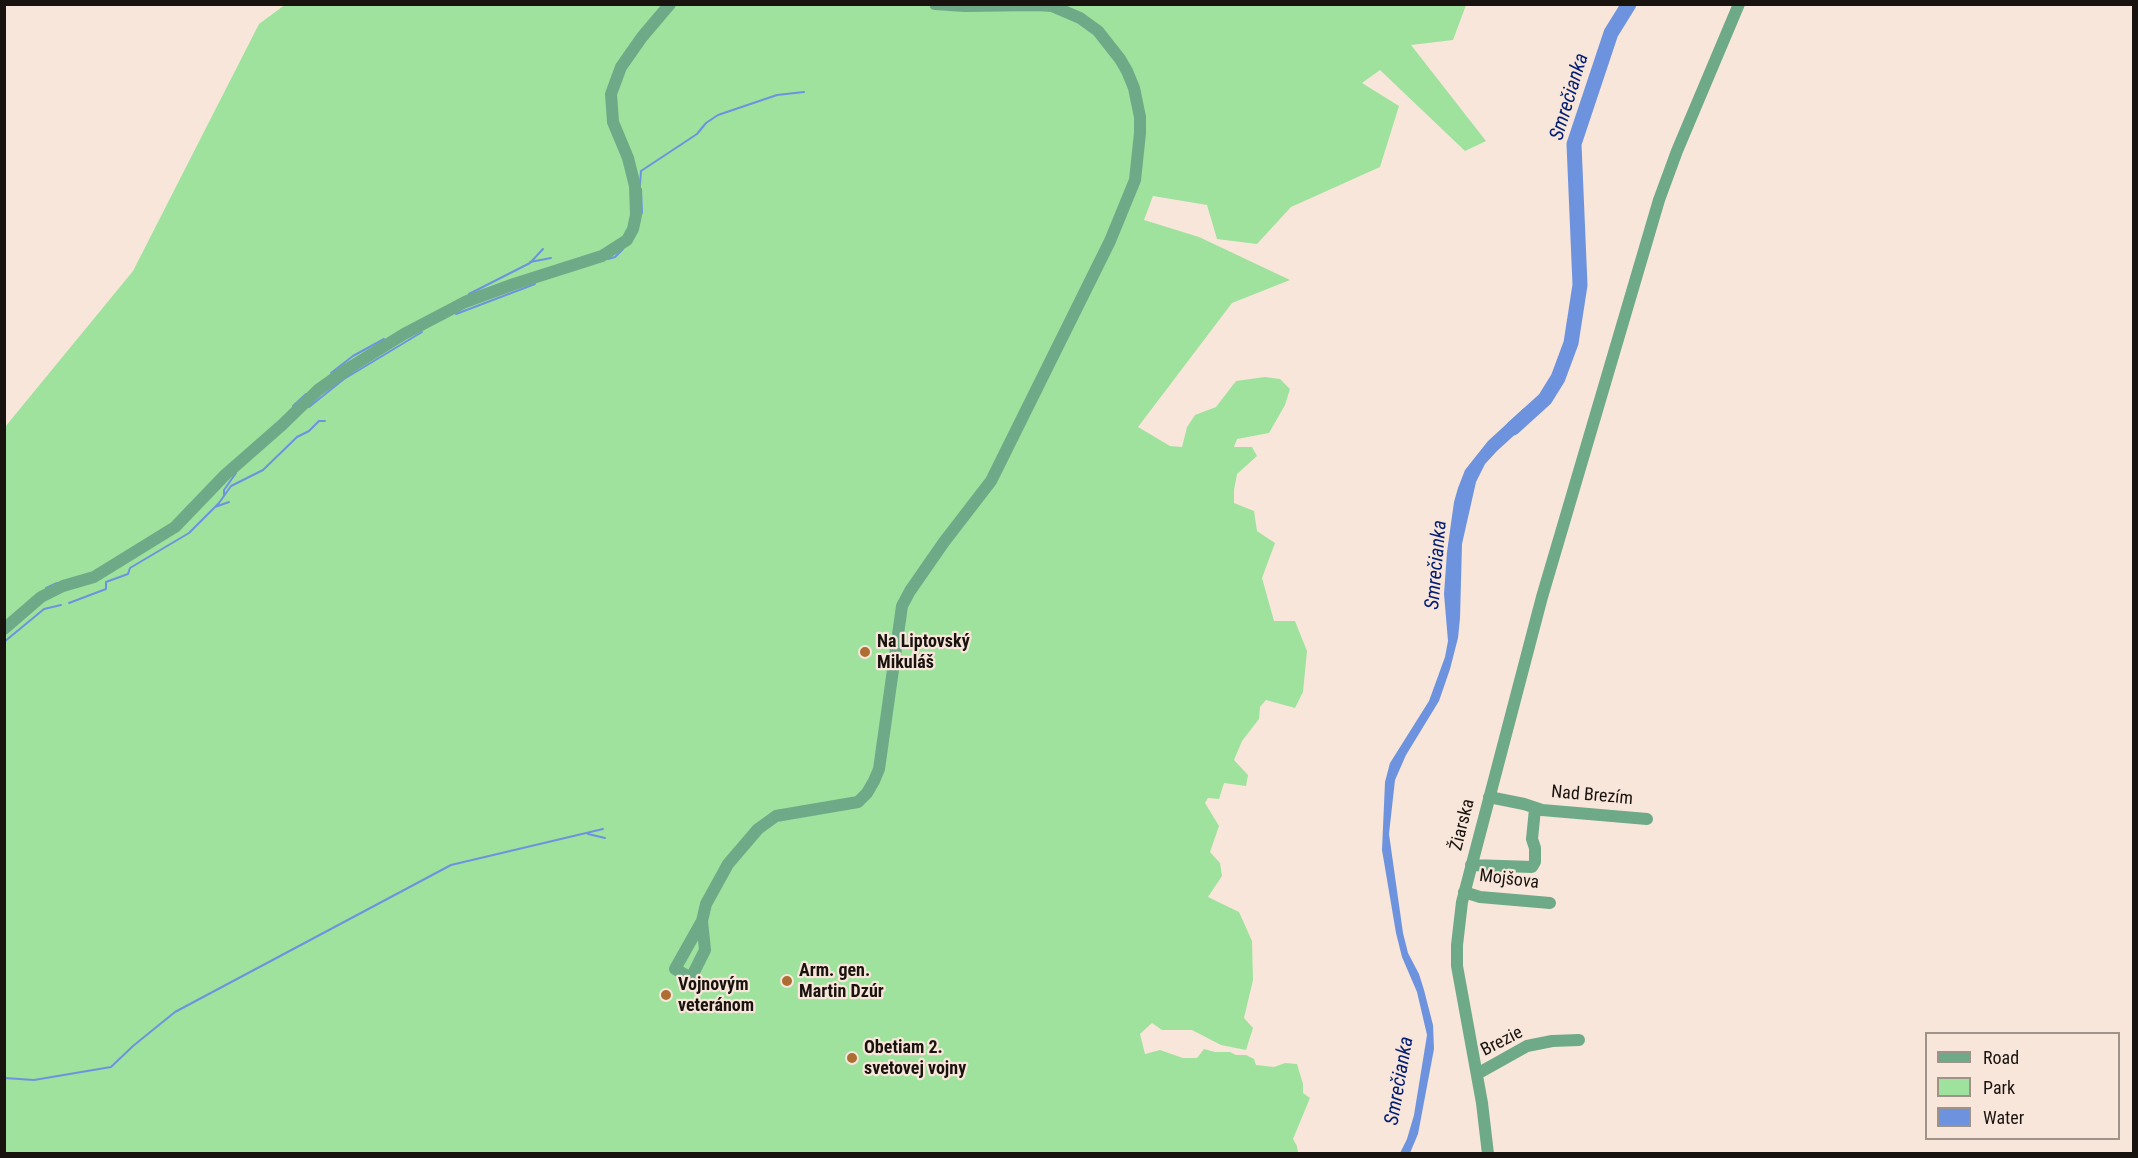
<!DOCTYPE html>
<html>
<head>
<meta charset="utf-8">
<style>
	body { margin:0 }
	#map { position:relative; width:2138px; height:1158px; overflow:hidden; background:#f9e6da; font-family:"Roboto Condensed",sans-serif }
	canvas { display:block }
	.frame { position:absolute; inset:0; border:6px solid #19130f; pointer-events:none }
	.legend { position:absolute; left:1925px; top:1032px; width:195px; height:108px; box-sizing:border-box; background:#f9e6da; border:2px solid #9f9289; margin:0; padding:8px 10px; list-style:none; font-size:18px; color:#19130f }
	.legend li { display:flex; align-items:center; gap:12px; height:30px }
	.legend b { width:30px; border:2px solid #9f9289 }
</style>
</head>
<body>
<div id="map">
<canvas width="2138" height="1158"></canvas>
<div class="frame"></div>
<ul class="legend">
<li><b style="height:8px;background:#6eaa88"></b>Road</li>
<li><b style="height:16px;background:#9ee29e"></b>Park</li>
<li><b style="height:16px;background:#6e93de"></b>Water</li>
</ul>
</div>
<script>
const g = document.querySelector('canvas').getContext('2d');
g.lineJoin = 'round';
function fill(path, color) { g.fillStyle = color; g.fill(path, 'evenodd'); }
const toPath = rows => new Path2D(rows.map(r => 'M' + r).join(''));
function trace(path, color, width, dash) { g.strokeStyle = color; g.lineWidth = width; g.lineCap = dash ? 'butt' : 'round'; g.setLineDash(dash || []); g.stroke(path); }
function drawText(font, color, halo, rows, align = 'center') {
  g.font = font + ' "Roboto Condensed",sans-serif'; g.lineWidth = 4.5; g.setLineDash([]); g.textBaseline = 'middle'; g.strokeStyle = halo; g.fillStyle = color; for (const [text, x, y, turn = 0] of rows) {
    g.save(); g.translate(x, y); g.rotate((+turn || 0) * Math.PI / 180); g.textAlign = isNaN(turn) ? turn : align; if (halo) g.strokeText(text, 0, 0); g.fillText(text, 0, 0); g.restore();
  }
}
fill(toPath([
	[286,4,1466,5,1453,40,1411,45,1486,141,1465,151,1380,70,1362,83,1399,106,1380,167,1291,207,1257,244,1217,239,1207,205,1153,196,1144,220,1199,237,1290,280,1232,303,1138,427,1170,446,1182,447,1187,427,1195,415,1216,407,1236,381,1265,377,1280,379,1290,389,1285,405,1269,433,1237,439,1234,447,1252,447,1257,456,1237,474,1234,490,1234,503,1254,511,1257,531,1275,543,1262,578,1274,621,1295,621,1307,651,1303,692,1295,708,1266,700,1260,707,1259,719,1242,741,1234,760,1248,775,1246,786,1224,783,1219,799,1208,798,1205,803,1219,826,1210,852,1220,863,1222,876,1208,897,1239,912,1252,941,1253,980,1244,1018,1253,1028,1246,1050,1221,1045,1192,1030,1162,1030,1152,1023,1140,1034,1145,1054,1160,1050,1183,1058,1197,1058,1204,1049,1215,1052,1230,1052,1236,1055,1246,1055,1254,1059,1256,1065,1274,1067,1285,1063,1297,1064,1303,1084,1303,1093,1310,1098,1293,1139,1297,1146,1298,1153,5,1154,5,427,133,271,259,24]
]), '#9ee29e');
fill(toPath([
	[1524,408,1532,419,1497,451,1485,464,1476,482,1462,544,1460,618,1458,638,1450,669,1439,701,1406,755,1395,780,1389,834,1403,933,1408,953,1419,974,1424,990,1433,1025,1434,1049,1418,1134,1410,1153,1400,1153,1407,1139,1414,1115,1427,1035,1417,992,1402,957,1396,933,1382,850,1385,782,1390,763,1429,701,1445,657,1448,641,1444,594,1447,552,1454,502,1458,488,1465,470,1488,441]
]), '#6e93de');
trace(toPath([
	[640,184,641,171,697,134,706,123,718,115,777,95,804,92],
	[641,189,642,213],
	[608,259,615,257,623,249],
	[530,262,551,258],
	[469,294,530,263,543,249],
	[456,314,535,284],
	[331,373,353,356,384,339],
	[293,406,306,394],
	[309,407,344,379,422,332],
	[224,496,224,490,236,473],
	[215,507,229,502],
	[46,588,57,583],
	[69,603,106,589,106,582,128,574,130,568,189,533,219,503,231,486,263,470,297,437,309,431,319,421,325,421],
	[4,642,44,609,61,605],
	[588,834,605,838],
	[4,1078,34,1080,111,1067,133,1046,175,1012,451,865,603,829]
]), '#6e93de', 2);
trace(toPath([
	[1513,428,1545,399,1558,378,1571,343,1580,285,1574,144,1611,33,1629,4]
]), '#6e93de', 15);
trace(toPath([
	[4,629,41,597,63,586,94,577,175,527,225,475,282,425,318,390,349,368,404,334,465,302,514,284,602,256,627,240,633,229,636,215,635,186,628,158,613,122,611,94,621,67,642,37,670,4],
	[1489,797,1524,804,1542,810,1647,819],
	[1471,865,1532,867,1535,862,1535,848,1532,839,1535,809],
	[1464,892,1480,897,1550,903],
	[702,921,705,950,691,978,675,969,702,921,706,904,728,864,758,829,776,816,858,802,867,793,874,781,879,769,902,606,910,591,944,542,991,481,1110,241,1135,180,1140,133,1140,117,1134,88,1127,71,1120,59,1098,31,1080,18,1052,6,1036,5,965,6,935,4],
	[1477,1074,1527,1046,1552,1041,1579,1040],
	[1488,1154,1482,1103,1457,966,1457,945,1462,902,1542,597,1659,200,1677,151,1739,4]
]), '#6eaa88', 12);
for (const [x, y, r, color] of [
	[865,652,6,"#ad6e34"],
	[787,981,6,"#ad6e34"],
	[666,995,6,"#ad6e34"],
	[852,1058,6,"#ad6e34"]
]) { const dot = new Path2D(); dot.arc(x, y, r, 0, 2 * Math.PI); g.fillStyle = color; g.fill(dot); trace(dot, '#f9e6da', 2); }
drawText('bold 18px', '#19130f', '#f9e6da', [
	["Na Liptovský",877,642],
	["Mikuláš",877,663],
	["Arm. gen.",799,971],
	["Martin Dzúr",799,992],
	["Vojnovým",678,985],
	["veteránom",678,1006],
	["Obetiam 2.",864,1048],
	["svetovej vojny",864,1069]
], 'left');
drawText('18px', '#19130f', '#f9e6da', [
	["Nad Brezím",1592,796,5],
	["Žiarska",1463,825,-76],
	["Mojšova",1509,880,7],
	["Brezie",1502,1042,-27]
]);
drawText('italic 20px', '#021e74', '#f9e6da', [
	["Smrečianka",1570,97,-73],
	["Smrečianka",1437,565,-85],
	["Smrečianka",1400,1081,-80]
]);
</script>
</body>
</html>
